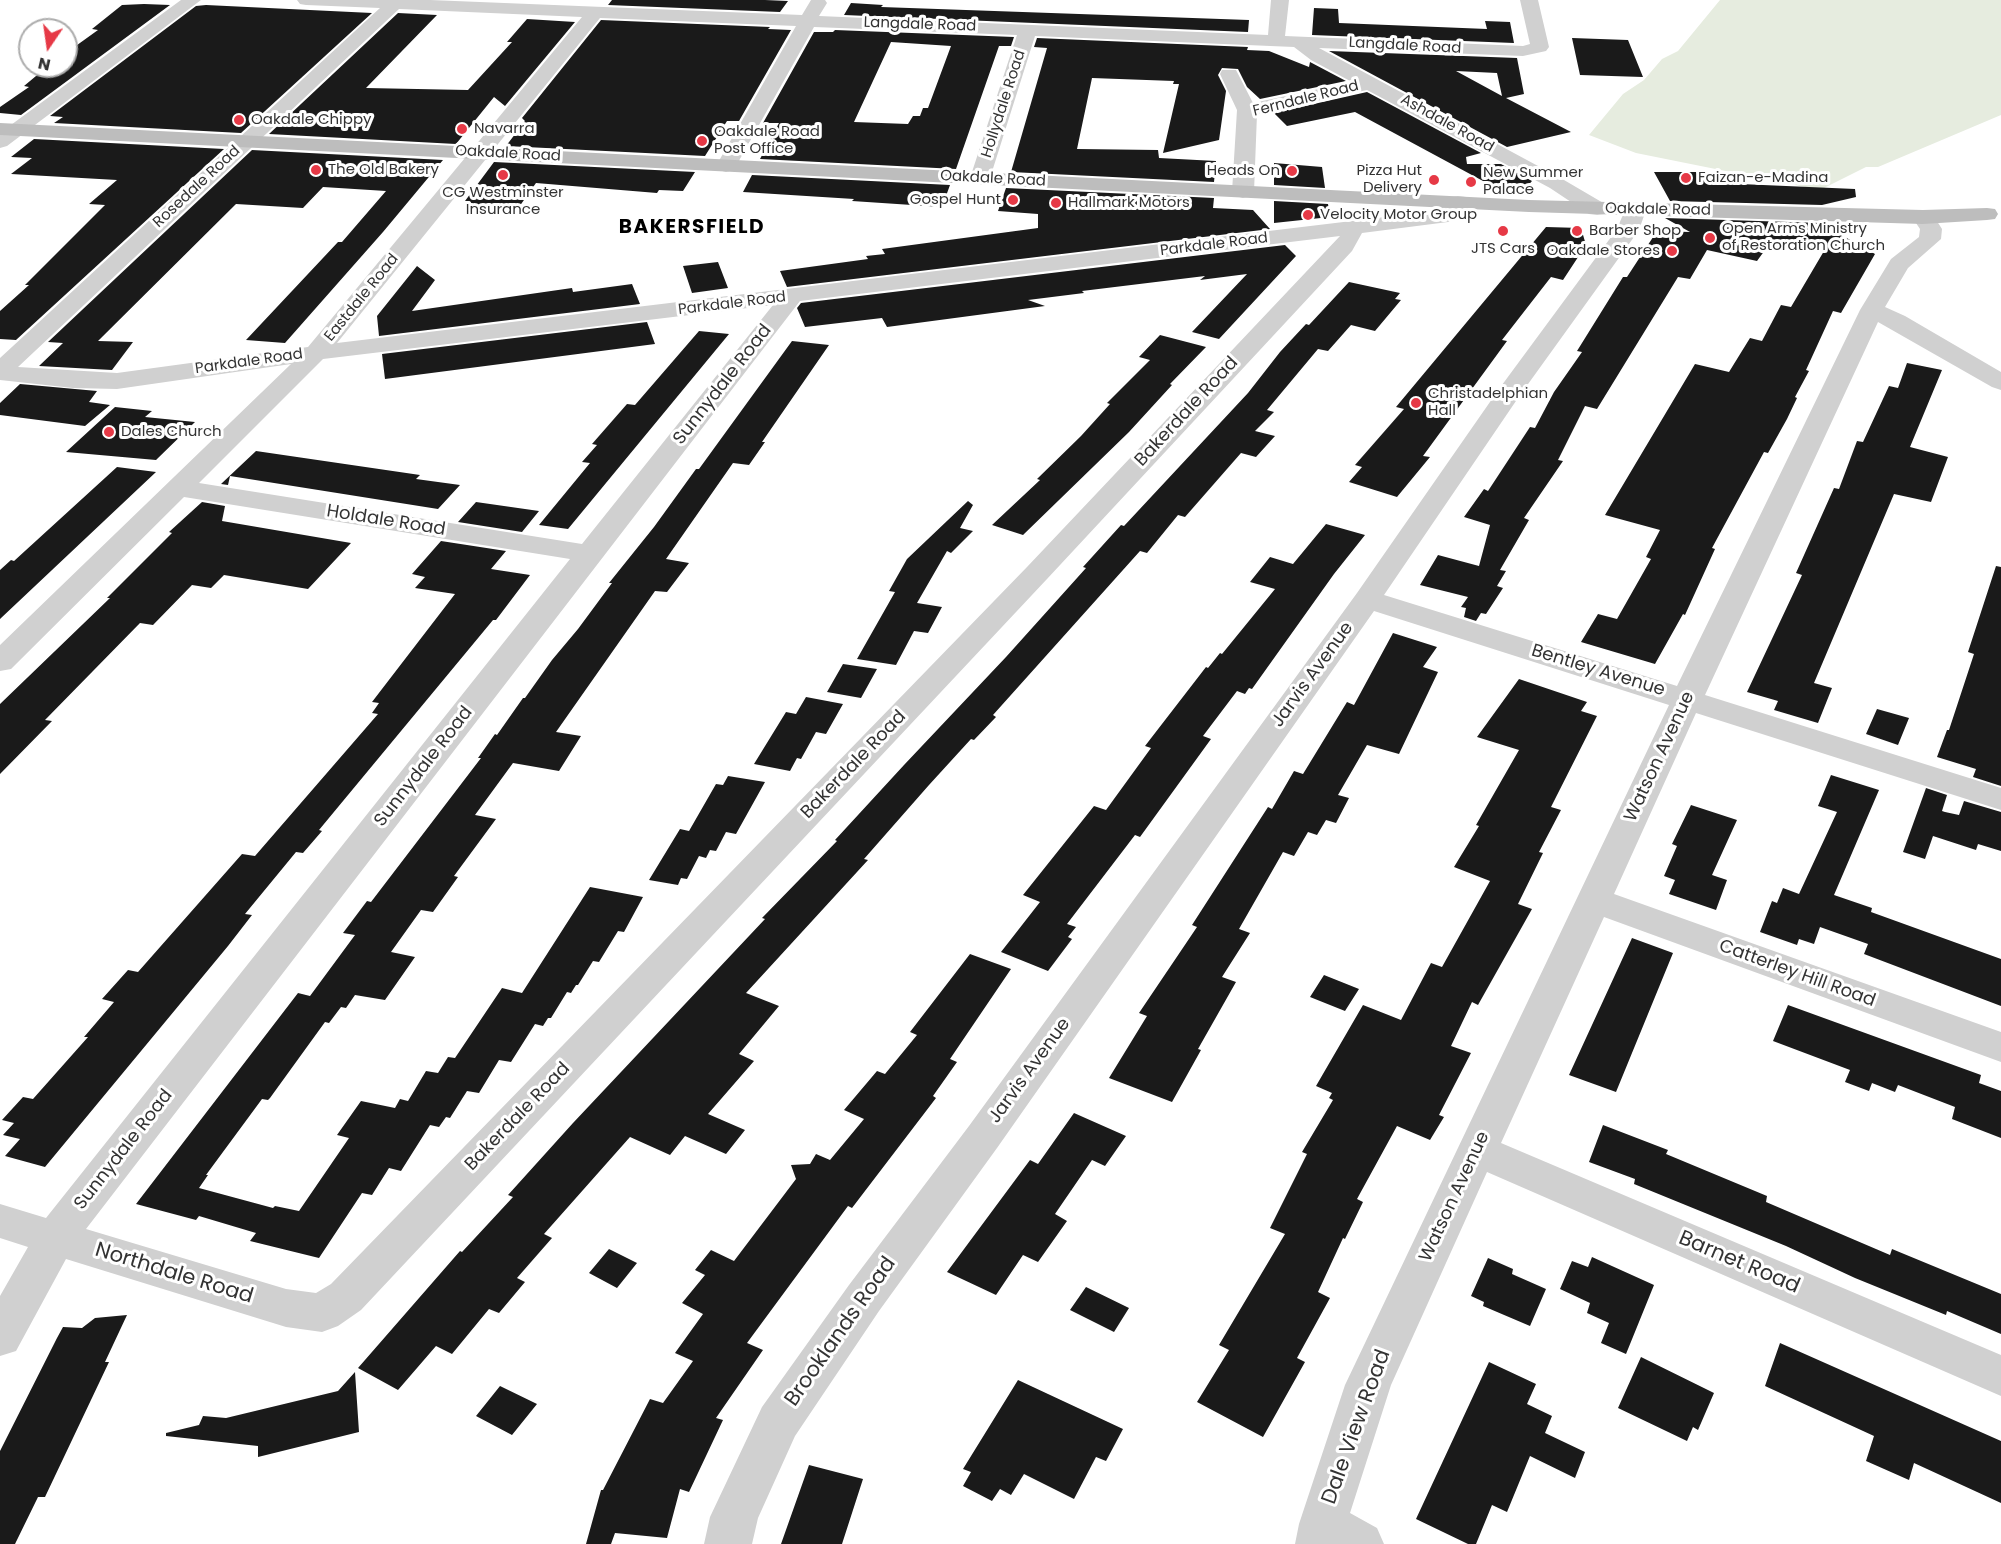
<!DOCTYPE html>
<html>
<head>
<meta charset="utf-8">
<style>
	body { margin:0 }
	#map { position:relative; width:2001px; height:1544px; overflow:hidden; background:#fff; font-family:Poppins,sans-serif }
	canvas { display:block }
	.north { position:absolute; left:18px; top:18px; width:60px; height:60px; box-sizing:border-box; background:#fff; border:2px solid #adadad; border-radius:50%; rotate:193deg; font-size:16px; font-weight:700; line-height:24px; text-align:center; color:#333 }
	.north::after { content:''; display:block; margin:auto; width:21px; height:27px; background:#e63946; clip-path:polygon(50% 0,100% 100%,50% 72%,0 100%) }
</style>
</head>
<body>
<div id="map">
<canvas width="2001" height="1544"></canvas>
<div class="north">N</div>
</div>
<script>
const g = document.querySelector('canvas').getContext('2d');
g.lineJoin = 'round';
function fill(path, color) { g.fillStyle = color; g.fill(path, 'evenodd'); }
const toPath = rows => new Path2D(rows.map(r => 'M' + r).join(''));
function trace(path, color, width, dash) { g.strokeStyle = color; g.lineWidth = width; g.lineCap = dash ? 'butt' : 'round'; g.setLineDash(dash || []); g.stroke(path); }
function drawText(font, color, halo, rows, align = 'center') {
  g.font = font + ' Poppins,sans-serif'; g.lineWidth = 6; g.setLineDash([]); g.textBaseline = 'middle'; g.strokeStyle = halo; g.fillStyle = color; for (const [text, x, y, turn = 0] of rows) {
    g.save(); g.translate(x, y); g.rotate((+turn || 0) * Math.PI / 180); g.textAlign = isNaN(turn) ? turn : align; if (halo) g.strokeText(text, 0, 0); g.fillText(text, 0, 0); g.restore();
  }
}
fill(toPath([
	[1720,0,2001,0,2001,115,1878,167,1866,167,1820,190,1636,153,1589,135,1623,94,1644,80,1662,59,1678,51]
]), '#e6ecdf');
fill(toPath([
	[612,0,765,0,788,1,780,12,608,5],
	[851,3,883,5,881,7,1249,20,1248,32,844,15],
	[144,4,170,5,21,115,0,113,0,107,29,87,24,86,48,66,66,66,66,53,98,30,92,29,122,5],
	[206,5,372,13,241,133,54,123,63,117,50,116,196,6],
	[1314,8,1338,9,1339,23,1487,29,1485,21,1510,22,1514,43,1312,35],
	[398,13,437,15,366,88,468,90,512,42,507,42,527,19,575,22,505,106,494,97,456,144,269,134],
	[601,20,770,27,768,29,791,30,739,121,727,121,705,156,506,146,525,121,522,118],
	[835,30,1014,37,1011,46,999,46,956,169,760,159,779,123,763,123,814,32,833,32],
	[891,42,951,46,928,108,923,108,920,116,913,116,908,124,854,122],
	[1037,38,1248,47,1247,50,1269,51,1309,67,1310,62,1346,81,1260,99,1247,87,1238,69,1222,68,1218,75,1226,91,1219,140,1163,153,1179,84,1173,84,1174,81,1092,78,1077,149,1158,150,1159,158,1216,161,1214,182,1011,172,1047,48,1034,47],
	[1572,38,1628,40,1643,77,1580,75],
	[1329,51,1517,58,1524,94,1506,98,1571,132,1507,147],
	[1456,71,1497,73,1502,96],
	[1367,92,1481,153,1466,157,1467,164,1501,164,1532,181,1525,189,1496,188,1355,112,1287,126,1274,113],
	[34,139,224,149,16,340,0,339,0,311,29,285,25,285,105,205,89,204,117,180,11,174,32,158,11,157],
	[252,150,443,160,383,232,285,343,246,340,338,242,342,242,386,191,323,187,303,208,236,204,98,341,133,342,112,370,39,366,63,343,48,342],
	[494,162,695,172,683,191,659,190,657,193,536,183,519,207,467,205,470,201,465,201],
	[1274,163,1322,167,1325,188,1274,185],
	[1654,172,1696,172,1698,176,1710,177,1717,183,1855,189,1856,197,1822,205,1670,201],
	[752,175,950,185,942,207,852,201,854,199,743,192],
	[1006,188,1214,198,1213,208,1253,210,1270,229,787,287,780,271,868,259,866,256,885,254,882,249,1038,228,1038,214,998,211],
	[1274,201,1328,204,1330,217,1274,223],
	[1665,218,1820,223,1875,254,1841,313,1833,311,1806,370,1809,371,1795,397,1797,398,1787,419,1768,453,1764,452,1712,548,1715,549,1685,615,1683,614,1655,664,1581,642,1598,614,1617,619,1651,559,1646,557,1660,530,1605,515,1695,364,1729,372,1750,338,1762,341,1781,305,1791,307,1824,251,1765,250,1757,261,1707,250,1690,279,1678,277,1597,409,1585,406,1558,460,1563,461,1524,518,1529,520,1500,570,1506,571,1497,586,1503,588,1486,614,1481,613,1476,621,1464,617,1466,608,1461,607,1468,597,1420,585,1438,555,1479,566,1490,525,1464,517,1484,489,1488,491,1530,427,1535,428,1554,392,1582,352,1577,351,1623,277,1627,277,1657,231,1690,232],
	[1546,227,1581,228,1586,245,1563,280,1551,277,1502,340,1507,341,1423,456,1430,457,1397,497,1349,482,1362,467,1355,465,1404,409,1396,407],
	[1285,245,1296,256,1219,339,1192,332,1247,274,1200,280,1205,276,1082,291,1084,293,1028,300,1045,306,887,327,882,318,805,327,797,308,801,303],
	[718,262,728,288,692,293,683,266],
	[417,266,435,280,412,311,572,288,573,292,632,284,640,304,379,336,377,316],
	[1349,282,1400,293,1395,299,1401,300,1375,331,1351,325,1328,351,1318,349,1267,410,1274,412,1255,431,1275,436,1256,457,1241,453,1185,517,1178,515,1147,553,1140,551,993,715,996,717,974,740,971,739,929,785,864,859,868,860,746,993,779,1006,739,1054,754,1061,708,1114,745,1130,726,1154,685,1136,670,1155,630,1137,544,1234,552,1238,517,1278,525,1282,499,1313,489,1309,452,1354,436,1346,398,1390,358,1368,460,1251,462,1252,513,1197,508,1195,573,1123,765,919,762,918,837,841,835,840,904,765,1006,657,1086,568,1083,567,1121,525,1124,526,1248,393,1280,352,1306,324,1309,325],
	[647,322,655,344,385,379,382,354],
	[699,331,729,334,568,529,539,525,590,463,582,462,597,445,592,444,627,404,635,405],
	[1160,335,1206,347,1170,384,1172,385,1129,432,1023,535,992,525,1040,480,1037,479,1081,436,1110,404,1107,403,1150,360,1139,357],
	[792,341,829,345,762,442,765,442,749,465,733,463,666,559,689,563,667,592,655,591,556,732,581,736,559,771,513,763,475,815,496,819,454,876,458,877,433,912,421,910,391,952,415,957,385,1000,355,995,346,1008,341,1007,329,1023,325,1022,270,1098,268,1100,262,1099,206,1175,208,1175,199,1188,273,1208,275,1206,299,1211,349,1138,337,1135,361,1101,395,1108,400,1099,408,1101,426,1071,438,1073,448,1057,455,1058,502,988,522,993,590,887,643,897,624,932,618,931,599,962,593,961,578,985,576,985,571,993,567,992,551,1018,548,1018,543,1026,535,1024,511,1062,499,1060,479,1093,467,1091,450,1118,446,1117,439,1127,430,1125,401,1171,389,1168,372,1195,362,1193,319,1258,250,1241,256,1233,199,1216,196,1220,136,1204,298,993,310,996,355,935,343,933,367,901,371,902,481,758,478,758,495,734,497,735,523,698,525,698,552,660,578,629,612,583,609,583,654,527,696,469,699,469],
	[1907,363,1942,370,1910,447,1948,457,1931,502,1894,494,1814,683,1832,688,1818,723,1774,710,1778,701,1747,692,1802,575,1796,573,1834,488,1839,489,1857,441,1863,442,1889,386,1898,388],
	[20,384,97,391,89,402,110,405,85,426,0,415,0,403],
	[115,407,152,411,145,417,195,422,156,460,66,452],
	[256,451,420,475,416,479,460,485,438,509,230,476,228,485,221,484],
	[117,467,156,472,0,619,0,570,11,560,14,561],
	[968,501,973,505,960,528,973,531,951,553,947,551,917,603,942,607,928,633,914,631,896,665,857,659,895,592,889,591,907,559],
	[202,502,225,506,222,521,351,543,308,589,224,575,211,588,192,585,153,625,140,623,45,720,52,721,0,774,0,704,110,598,107,598,172,533,169,532],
	[476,502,539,511,522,532,458,522],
	[1326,524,1365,535,1334,574,1252,689,1249,688,1245,694,1237,691,1203,736,1211,739,1140,837,1135,835,1067,924,1076,927,1068,937,1072,939,1048,971,1001,952,1040,902,1023,895,1094,806,1106,810,1151,748,1145,746,1206,667,1208,668,1220,653,1222,654,1275,589,1250,582,1270,557,1293,564],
	[441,541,506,551,491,569,530,575,496,620,493,620,319,830,322,831,303,853,296,852,245,914,252,915,228,946,45,1167,5,1156,20,1139,3,1135,14,1123,2,1120,23,1097,33,1099,88,1037,84,1037,114,1002,102,999,128,970,138,972,242,854,255,856,378,714,372,713,379,703,372,702,455,594,415,588,425,577,412,574],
	[1996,566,2001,567,2001,786,1973,777,1976,769,1937,757,1947,730,1949,730,1974,654,1968,652],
	[1393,633,1437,647,1423,667,1438,672,1399,754,1367,745,1338,795,1349,798,1336,823,1326,820,1317,835,1308,832,1294,856,1283,852,1239,929,1250,933,1222,977,1236,982,1198,1049,1201,1050,1172,1102,1109,1078,1147,1016,1139,1013,1197,927,1192,925,1268,807,1272,809,1294,771,1303,774,1347,702,1354,705],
	[843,664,877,669,861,698,827,692],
	[1519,679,1587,702,1581,711,1597,716,1551,807,1561,810,1539,852,1543,853,1518,904,1532,909,1478,1005,1472,1002,1451,1046,1471,1053,1439,1115,1444,1117,1430,1140,1397,1126,1357,1199,1363,1202,1345,1239,1343,1238,1318,1292,1330,1298,1297,1358,1305,1362,1263,1437,1197,1402,1229,1350,1219,1345,1285,1234,1270,1228,1307,1154,1302,1152,1333,1100,1329,1098,1332,1093,1316,1086,1363,1005,1401,1020,1431,963,1442,967,1490,881,1454,867,1479,826,1476,825,1519,750,1477,737],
	[806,697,843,704,826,734,816,732,801,759,797,758,790,771,754,764,786,712,796,714],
	[1877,709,1909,718,1898,745,1866,734],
	[1831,775,1879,790,1834,895,1872,908,1871,912,2001,959,2001,1006,1864,954,1868,944,1820,927,1814,944,1799,939,1797,945,1760,932,1772,901,1777,903,1783,888,1799,894,1837,812,1818,806],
	[728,776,765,782,736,834,726,832,716,851,710,850,706,858,699,856,687,879,681,878,678,885,649,880,680,829,689,831,716,784,723,785],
	[1926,788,1947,795,1942,811,1945,812,1959,815,1964,801,2001,812,2001,851,1978,844,1976,850,1933,836,1925,859,1903,852],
	[1691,805,1737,820,1712,875,1727,880,1716,910,1669,894,1675,880,1664,876,1677,846,1672,844],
	[1632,938,1673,953,1616,1092,1569,1075],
	[970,954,1011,969,950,1059,957,1062,933,1096,936,1098,852,1208,848,1206,747,1343,763,1350,716,1418,723,1420,689,1492,680,1489,667,1538,615,1533,611,1544,586,1544,601,1490,603,1490,650,1399,663,1403,693,1361,675,1353,703,1314,682,1303,705,1275,695,1270,711,1250,734,1261,796,1179,791,1165,810,1164,816,1154,830,1160,864,1119,844,1110,877,1071,885,1074,917,1035,910,1032],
	[1324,975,1359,989,1345,1011,1310,997],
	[1788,1005,1981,1075,1979,1083,2001,1091,2001,1138,1952,1119,1955,1107,1898,1085,1895,1092,1872,1083,1869,1091,1845,1082,1850,1070,1773,1041],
	[1074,1113,1126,1136,1105,1166,1092,1160,1055,1214,1067,1221,1038,1262,1023,1255,996,1295,947,1272,1030,1160,1038,1164],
	[1603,1125,1668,1150,1666,1154,1767,1196,1766,1202,1890,1255,1892,1249,2001,1294,2001,1334,1947,1311,1946,1315,1855,1278,1786,1246,1634,1184,1635,1179,1589,1162],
	[609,1249,637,1263,617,1288,589,1273],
	[1592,1257,1654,1285,1626,1354,1601,1343,1609,1323,1587,1313,1590,1303,1560,1289,1572,1261,1588,1267],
	[1488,1258,1513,1269,1512,1274,1546,1289,1530,1326,1483,1306,1484,1302,1471,1296],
	[1086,1287,1129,1308,1114,1332,1070,1310],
	[127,1315,105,1362,109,1362,45,1497,38,1497,15,1544,0,1544,0,1451,57,1338,63,1327,82,1328,95,1318],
	[1780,1343,2001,1441,2001,1503,1914,1463,1909,1480,1866,1461,1874,1436,1765,1386],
	[1641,1357,1714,1393,1698,1430,1693,1427,1687,1441,1618,1408],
	[1489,1362,1536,1384,1527,1404,1552,1416,1545,1433,1585,1452,1575,1478,1530,1456,1507,1512,1492,1505,1476,1544,1468,1544,1416,1519],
	[355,1372,359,1432,258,1457,258,1446,166,1436,166,1433,199,1425,203,1416,226,1418,338,1391],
	[1018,1380,1123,1429,1106,1461,1096,1457,1074,1499,1024,1474,1011,1495,1000,1489,992,1501,963,1486,971,1472,963,1469],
	[500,1386,537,1404,512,1435,476,1416],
	[809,1465,863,1479,842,1544,781,1544]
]), '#1a1a1a');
fill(toPath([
	[181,0,201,0,7,146,0,148,0,133,181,0],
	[297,0,430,0,802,15,811,0,825,0,827,3,819,16,1268,35,1271,0,1289,0,1285,36,1523,46,1530,44,1520,0,1538,0,1549,47,1546,51,1523,56,1319,48,1564,180,1605,204,1608,209,1605,214,1597,215,1589,214,1550,188,1367,90,1257,114,1254,192,1250,196,1243,198,1236,196,1232,192,1237,110,1220,74,1222,70,1236,70,1253,103,1352,82,1311,60,1294,47,1035,36,990,178,987,182,980,184,973,182,970,178,1017,35,814,27,736,166,733,170,726,172,719,170,716,166,796,26,600,18,337,343,1435,211,1450,197,1458,196,1466,197,1469,202,1457,217,1448,222,1362,233,1352,251,1047,579,361,1310,338,1326,322,1332,286,1327,66,1259,16,1351,0,1356,0,1296,28,1247,0,1238,0,1204,46,1218,570,559,184,497,11,669,0,671,0,645,291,364,117,389,73,388,0,380,0,358,380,8,306,5,300,4,297,0],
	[399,9,582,17,308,347,117,373,18,367,399,9],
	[1340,236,1027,567,331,1284,316,1293,286,1289,86,1229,800,301,1340,236],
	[773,305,582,544,199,483,323,359,773,305],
	[1635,204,1643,205,1646,210,1639,230,1518,398,1384,595,1677,686,1860,310,1891,259,1919,237,1920,229,1912,217,1915,212,1923,210,1931,212,1942,229,1941,239,1908,268,1885,307,1905,316,2001,372,2001,390,1992,387,1878,322,1705,695,2001,788,2001,810,1696,713,1614,894,2001,1032,2001,1062,1604,917,1501,1143,2001,1355,2001,1396,1487,1172,1391,1385,1350,1513,1377,1528,1384,1544,1295,1544,1299,1524,1345,1385,1669,705,1374,611,997,1148,879,1311,795,1436,758,1518,752,1544,704,1544,710,1517,762,1407,849,1285,969,1126,1357,593,1499,389,1617,229,1627,205,1635,204]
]), '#d0d0d0');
fill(toPath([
	[0,123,1529,200,1923,210,1987,208,1995,209,1998,214,1995,219,1987,220,1923,224,1529,212,0,135,0,123]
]), '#bdbdbd');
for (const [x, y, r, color] of [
	[239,120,6,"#e63946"],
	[462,129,6,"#e63946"],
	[702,141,6,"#e63946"],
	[316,170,6,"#e63946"],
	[1292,171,6,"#e63946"],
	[503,175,6,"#e63946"],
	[1686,178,6,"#e63946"],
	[1434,180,6,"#e63946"],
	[1471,182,6,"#e63946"],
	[1013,200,6,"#e63946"],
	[1056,203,6,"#e63946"],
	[1308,215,6,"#e63946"],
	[1503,231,6,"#e63946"],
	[1577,231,6,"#e63946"],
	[1710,238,6,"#e63946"],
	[1672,251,6,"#e63946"],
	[1416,403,6,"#e63946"],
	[109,432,6,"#e63946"]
]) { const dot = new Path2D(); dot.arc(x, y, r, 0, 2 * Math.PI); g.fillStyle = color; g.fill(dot); trace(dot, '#fff', 2); }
drawText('15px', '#333', '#fff', [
	["Langdale Road",920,25,2],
	["Langdale Road",1405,46,3],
	["Ferndale Road",1306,99,-14],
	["Hollydale Road",1004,104,-72],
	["Ashdale Road",1447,124,29],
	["Oakdale Road",508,154,3],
	["Oakdale Road",993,179,3],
	["Rosedale Road",197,187,-43],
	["Oakdale Road",1658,210,1],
	["Parkdale Road",1214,245,-7],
	["Eastdale Road",362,298,-51],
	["Parkdale Road",732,304,-7],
	["Parkdale Road",249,362,-8]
]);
drawText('15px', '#333', '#fff', [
	["Oakdale Chippy",251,120],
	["Navarra",474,129],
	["Oakdale Road",714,132],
	["Post Office",714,149],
	["The Old Bakery",328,170],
	["Heads On",1280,171,"right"],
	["Pizza Hut",1422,171,"right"],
	["Delivery",1422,188,"right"],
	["New Summer",1483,173],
	["Palace",1483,190],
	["Faizan-e-Madina",1698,178],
	["CG Westminster",503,193,"center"],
	["Insurance",503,210,"center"],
	["Gospel Hunt",1001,200,"right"],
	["Hallmark Motors",1068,203],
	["Velocity Motor Group",1320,215],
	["Open Arms Ministry",1722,229],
	["of Restoration Church",1722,246],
	["Barber Shop",1589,231],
	["JTS Cars",1503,249,"center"],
	["Oakdale Stores",1660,251,"right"],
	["Christadelphian",1428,394],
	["Hall",1428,411],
	["Dales Church",121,432]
], 'left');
drawText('18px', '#333', '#fff', [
	["Sunnydale Road",723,385,-52],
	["Bakerdale Road",1187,412,-47],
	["Holdale Road",386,521,9],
	["Bentley Avenue",1598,671,17],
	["Jarvis Avenue",1313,675,-54],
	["Watson Avenue",1660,757,-65],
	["Bakerdale Road",854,765,-46],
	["Sunnydale Road",424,767,-52],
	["Catterley Hill Road",1797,974,20],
	["Jarvis Avenue",1030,1071,-54],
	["Bakerdale Road",518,1117,-46],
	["Sunnydale Road",124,1150,-52],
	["Watson Avenue",1455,1197,-65]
]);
g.letterSpacing = '1.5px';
drawText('bold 20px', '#000', '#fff', [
	["BAKERSFIELD",692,228]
]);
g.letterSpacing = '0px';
drawText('21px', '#333', '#fff', [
	["Barnet Road",1739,1263,23],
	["Northdale Road",174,1274,17],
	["Brooklands Road",841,1332,-55],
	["Dale View Road",1357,1427,-70]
]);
</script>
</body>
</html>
